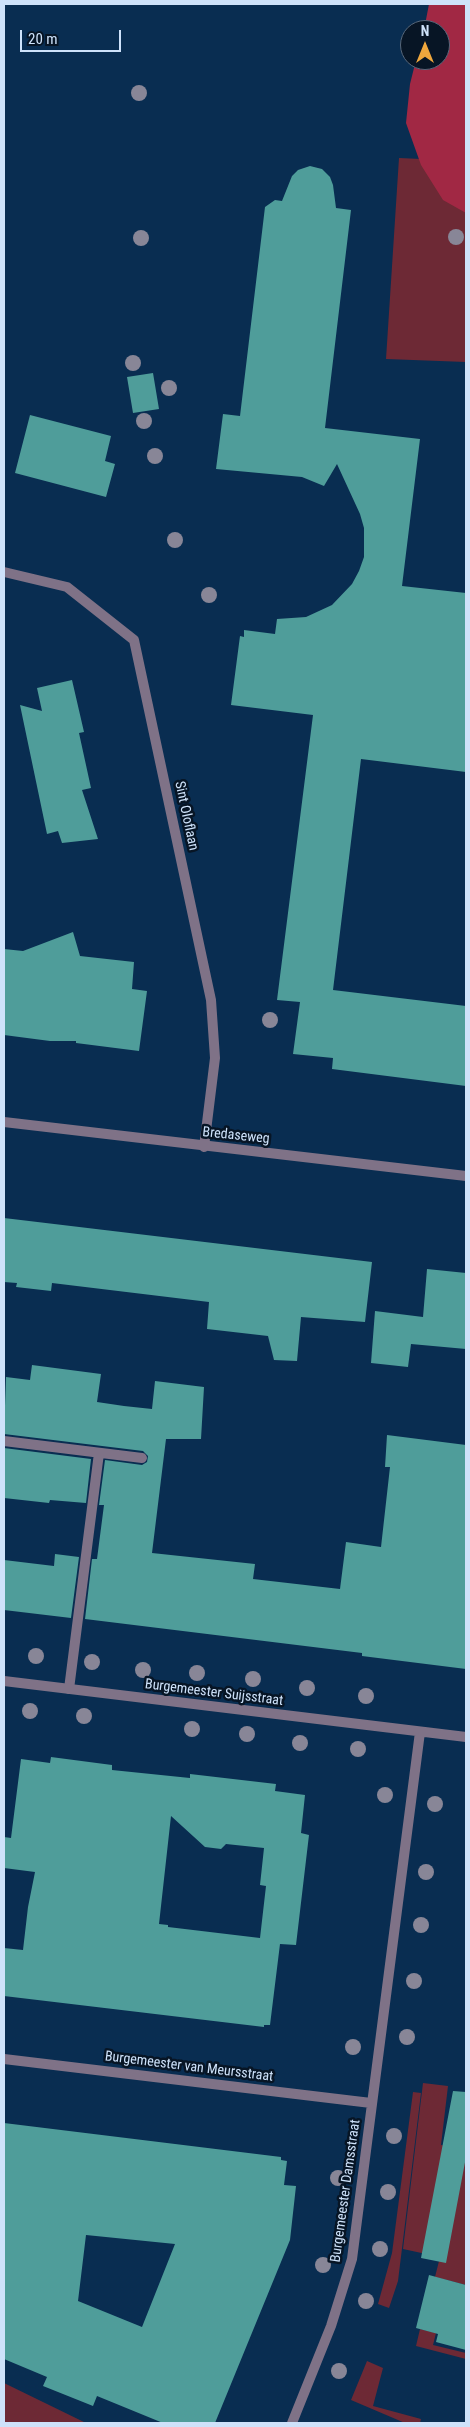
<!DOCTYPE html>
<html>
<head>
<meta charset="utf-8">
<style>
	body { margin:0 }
	#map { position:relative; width:470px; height:2427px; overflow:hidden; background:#092d51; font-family:"Roboto Condensed",sans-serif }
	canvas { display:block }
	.frame { position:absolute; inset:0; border:5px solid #cee2fa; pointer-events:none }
	.north { position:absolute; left:400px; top:20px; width:50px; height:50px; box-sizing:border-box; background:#071525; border:1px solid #57677a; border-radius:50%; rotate:0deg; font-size:14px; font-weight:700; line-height:20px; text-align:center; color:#cee2fa }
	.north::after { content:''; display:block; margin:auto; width:18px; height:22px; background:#efa73d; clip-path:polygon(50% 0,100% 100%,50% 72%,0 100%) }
	.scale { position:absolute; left:20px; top:30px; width:101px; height:22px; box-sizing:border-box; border:2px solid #cee2fa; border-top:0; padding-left:6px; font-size:15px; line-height:18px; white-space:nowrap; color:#cee2fa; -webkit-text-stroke:4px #071525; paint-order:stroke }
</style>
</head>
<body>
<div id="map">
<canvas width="470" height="2427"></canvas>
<div class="frame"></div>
<div class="north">N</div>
<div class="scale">20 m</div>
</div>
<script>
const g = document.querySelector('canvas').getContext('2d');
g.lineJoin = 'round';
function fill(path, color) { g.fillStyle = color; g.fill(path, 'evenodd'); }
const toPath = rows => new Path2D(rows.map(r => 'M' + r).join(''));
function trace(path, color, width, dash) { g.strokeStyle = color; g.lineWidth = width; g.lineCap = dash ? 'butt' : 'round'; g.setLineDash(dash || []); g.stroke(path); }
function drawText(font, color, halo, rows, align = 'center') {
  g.font = font + ' "Roboto Condensed",sans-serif'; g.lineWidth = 5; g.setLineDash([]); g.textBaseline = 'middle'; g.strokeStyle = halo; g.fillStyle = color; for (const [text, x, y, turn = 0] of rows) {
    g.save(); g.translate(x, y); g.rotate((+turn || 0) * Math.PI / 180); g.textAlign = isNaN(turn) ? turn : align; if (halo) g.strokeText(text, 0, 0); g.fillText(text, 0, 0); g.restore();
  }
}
fill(toPath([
	[399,158,466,161,466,362,386,359],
	[423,2083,448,2086,441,2145,466,2148,466,2285,435,2277,440,2257,403,2249],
	[413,2092,421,2093,398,2281,389,2308,378,2304,392,2253],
	[420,2329,436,2333,433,2345,466,2353,466,2359,416,2346],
	[367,2361,383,2368,373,2406,421,2419,420,2423,405,2423,351,2400],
	[4,2383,86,2423,4,2423]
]), '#6d2935');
fill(toPath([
	[429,4,466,4,466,213,443,200,421,165,406,123,410,84,416,60,440,60,440,30,424,30]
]), '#a12844');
fill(toPath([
	[310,166,322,169,330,177,333,185,336,208,351,210,325,428,420,439,402,586,466,593,466,772,361,759,333,990,466,1006,466,1086,332,1069,333,1058,293,1054,300,1002,277,1000,313,715,231,705,240,636,244,637,244,630,275,634,277,619,306,617,332,605,352,584,359,571,364,557,364,528,360,514,337,464,324,486,302,477,216,469,223,414,240,416,265,207,275,200,282,201,292,176,298,170],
	[153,373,159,409,133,413,127,377],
	[30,415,111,436,105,461,115,464,106,497,15,473],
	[72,680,84,732,79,733,91,788,82,790,98,839,62,843,58,831,47,834,20,705,42,711,37,688],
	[73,932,80,956,134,962,132,989,147,991,139,1051,76,1043,76,1041,50,1041,4,1035,4,949,23,951],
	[4,1218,372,1262,365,1322,301,1317,297,1361,274,1360,268,1336,207,1329,209,1302,52,1283,51,1291,16,1287,17,1283,4,1282],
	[427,1269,466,1273,466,1349,411,1344,408,1367,371,1363,375,1311,423,1317],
	[32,1365,101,1374,97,1402,124,1406,152,1409,155,1381,204,1387,201,1439,166,1439,152,1553,255,1564,253,1579,340,1589,346,1542,381,1547,390,1467,385,1467,387,1435,466,1445,466,1669,362,1656,362,1653,85,1619,92,1559,97,1559,104,1505,99,1505,105,1460,142,1465,147,1462,148,1456,143,1451,4,1434,6,1377,30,1380],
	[4,1448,91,1459,86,1503,50,1500,49,1503,4,1498],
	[55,1554,79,1557,71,1618,4,1610,4,1560,54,1566],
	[51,1757,112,1765,112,1770,190,1778,190,1774,276,1784,275,1791,305,1795,301,1833,309,1835,296,1945,280,1944,270,2025,264,2025,264,2027,4,1996,4,1948,23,1950,28,1907,35,1872,4,1868,4,1837,11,1838,21,1759,50,1763],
	[171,1816,205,1847,221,1849,226,1844,264,1848,260,1885,266,1886,260,1938,168,1927,168,1925,159,1924],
	[453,2091,466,2092,466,2157,446,2263,421,2258],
	[4,2123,281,2157,281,2160,287,2161,284,2185,296,2186,290,2240,215,2423,163,2423,97,2396,93,2406,43,2386,47,2377,4,2359],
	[86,2235,175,2244,142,2327,78,2301],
	[429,2275,466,2285,466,2350,436,2342,438,2334,416,2328]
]), '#4f9d9a');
trace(toPath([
	[4,1441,142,1458],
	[69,1689,99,1453]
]), '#7f7287', 10);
trace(toPath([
	[4,572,67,587,134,640,211,1000,215,1058,204,1147],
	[4,1681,466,1737],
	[4,2059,371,2103],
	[292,2423,331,2326,352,2259,420,1732]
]), '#7f7287', 10);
trace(toPath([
	[4,1122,466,1176]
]), '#7f7287', 10);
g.fillStyle = '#888697';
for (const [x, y] of [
	[139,93],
	[456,237],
	[141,238],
	[133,363],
	[169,388],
	[144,421],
	[155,456],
	[175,540],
	[209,595],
	[270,1020],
	[36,1656],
	[92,1662],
	[143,1670],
	[197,1673],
	[253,1679],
	[307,1688],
	[366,1696],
	[30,1711],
	[84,1716],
	[192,1729],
	[247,1734],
	[300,1743],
	[358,1749],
	[385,1795],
	[435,1804],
	[426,1872],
	[421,1925],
	[414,1981],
	[407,2037],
	[353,2047],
	[394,2136],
	[338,2178],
	[388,2192],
	[380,2249],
	[323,2265],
	[366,2301],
	[339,2371]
]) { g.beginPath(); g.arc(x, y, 8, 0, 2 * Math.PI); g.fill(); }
drawText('14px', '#cee2fa', '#071525', [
	["Sint Oloflaan",186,816,78],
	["Bredaseweg",236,1136,6],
	["Burgemeester Suijsstraat",214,1693,7],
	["Burgemeester van Meursstraat",189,2067,7],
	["Burgemeester Damsstraat",346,2191,-82]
]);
</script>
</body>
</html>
